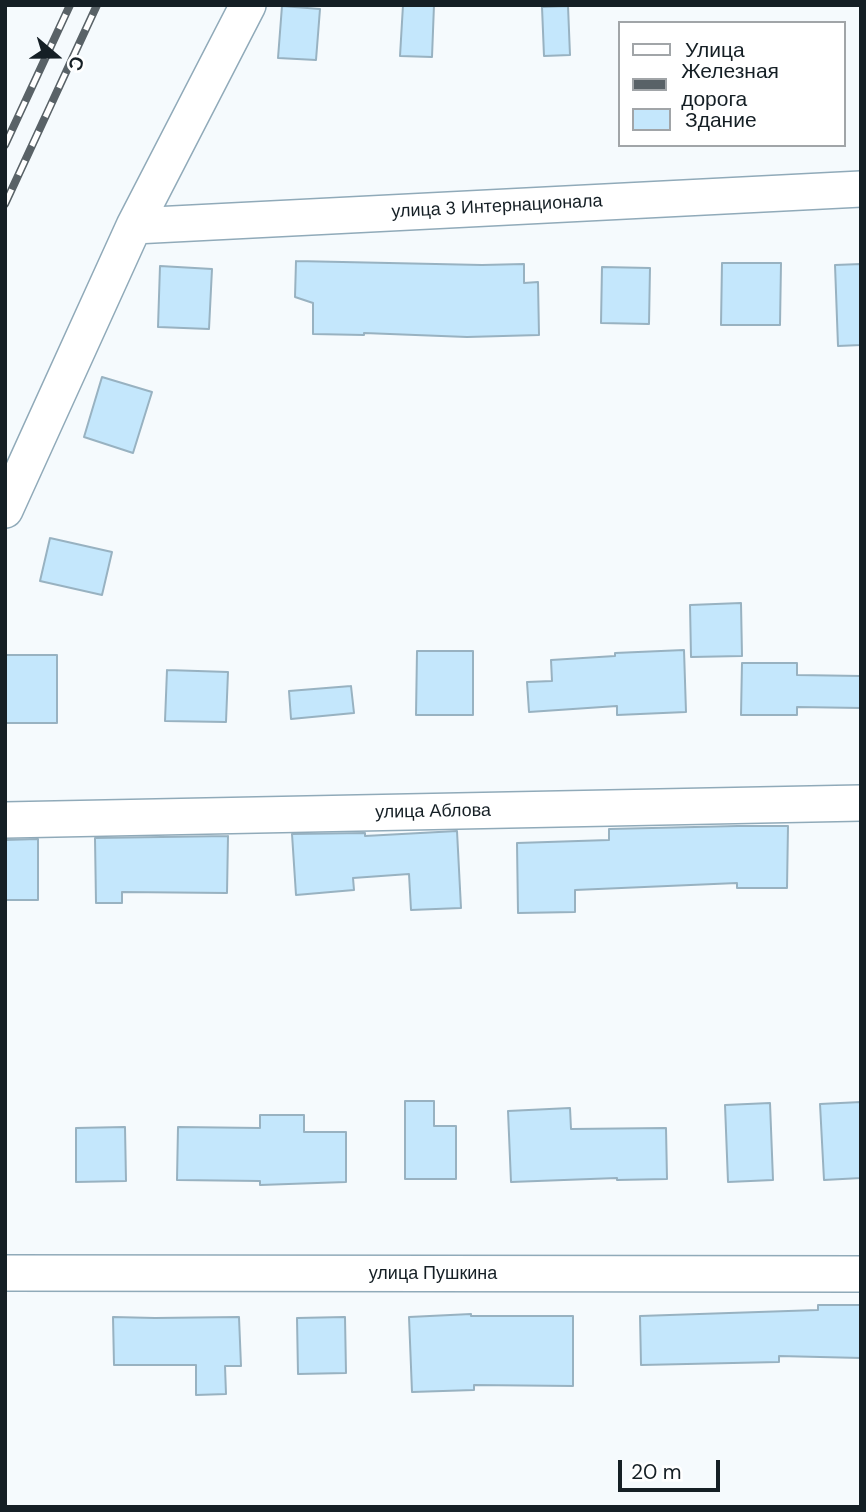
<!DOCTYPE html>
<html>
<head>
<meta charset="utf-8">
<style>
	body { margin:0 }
	#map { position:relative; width:866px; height:1512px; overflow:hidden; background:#f5fafd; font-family:"DM Sans",sans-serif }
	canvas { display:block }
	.frame { position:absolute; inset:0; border:7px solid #151f25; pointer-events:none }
	.legend { position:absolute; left:618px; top:21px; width:228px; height:126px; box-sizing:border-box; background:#fff; border:2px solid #a1a5a8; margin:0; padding:9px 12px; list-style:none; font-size:21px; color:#151f25 }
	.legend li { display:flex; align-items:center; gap:14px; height:35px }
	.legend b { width:35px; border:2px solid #a1a5a8 }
	.north { position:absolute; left:21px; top:21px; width:70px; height:70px; -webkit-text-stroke:5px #fff; paint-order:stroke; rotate:110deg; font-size:19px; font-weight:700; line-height:28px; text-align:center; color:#151f25 }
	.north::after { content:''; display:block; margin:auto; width:24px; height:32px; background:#151f25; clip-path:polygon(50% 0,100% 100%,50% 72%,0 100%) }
	.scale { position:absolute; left:618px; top:1460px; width:102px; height:32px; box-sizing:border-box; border:4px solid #151f25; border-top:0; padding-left:9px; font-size:21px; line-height:24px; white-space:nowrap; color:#151f25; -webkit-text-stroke:5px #fff; paint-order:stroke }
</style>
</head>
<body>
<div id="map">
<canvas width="866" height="1512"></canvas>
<div class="frame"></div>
<ul class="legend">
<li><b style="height:9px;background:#fff"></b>Улица</li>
<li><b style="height:9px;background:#596267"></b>Железная дорога</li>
<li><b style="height:19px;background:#c4e7fc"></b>Здание</li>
</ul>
<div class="north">С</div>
<div class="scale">20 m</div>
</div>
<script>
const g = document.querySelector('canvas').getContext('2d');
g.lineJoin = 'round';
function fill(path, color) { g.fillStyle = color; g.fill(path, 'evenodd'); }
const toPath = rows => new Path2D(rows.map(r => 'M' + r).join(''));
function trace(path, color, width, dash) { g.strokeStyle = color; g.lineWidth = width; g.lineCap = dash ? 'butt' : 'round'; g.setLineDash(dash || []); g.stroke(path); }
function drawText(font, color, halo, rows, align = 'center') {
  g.font = font + ' "DM Sans",sans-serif'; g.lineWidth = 5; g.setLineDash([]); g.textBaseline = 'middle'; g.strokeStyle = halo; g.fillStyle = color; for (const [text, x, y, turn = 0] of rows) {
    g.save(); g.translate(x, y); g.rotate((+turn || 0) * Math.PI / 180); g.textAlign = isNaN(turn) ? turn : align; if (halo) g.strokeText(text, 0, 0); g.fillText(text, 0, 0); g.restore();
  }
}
const building = toPath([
	[403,5,434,5,432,57,400,56,403,5],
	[282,6,320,9,316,60,278,58,282,6],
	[568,6,570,55,544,56,542,7,568,6],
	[296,261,482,265,524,264,524,283,538,282,539,335,467,337,364,333,364,335,313,334,313,303,295,297,296,261],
	[722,263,781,263,780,325,721,325,722,263],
	[861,264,861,345,838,346,835,265,861,264],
	[160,266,212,269,209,329,158,327,160,266],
	[602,267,650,268,649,324,601,323,602,267],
	[102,377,152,392,133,453,84,437,102,377],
	[50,538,112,552,102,595,40,581,50,538],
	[741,603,742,656,691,657,690,605,741,603],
	[684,650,686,712,617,715,617,706,529,712,527,682,552,681,551,660,615,656,615,653,684,650],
	[417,651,473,651,473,715,416,715,417,651],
	[5,655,57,655,57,723,5,723,5,655],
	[742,663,797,663,797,675,861,676,861,708,797,707,797,715,741,715,742,663],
	[167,670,228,672,226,722,165,721,167,670],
	[351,686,354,713,291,719,289,691,351,686],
	[738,826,788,826,787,888,737,888,737,883,575,890,575,912,518,913,517,843,609,840,609,829,738,826],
	[457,831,461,908,411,910,409,874,353,878,354,890,296,895,292,834,365,833,365,836,457,831],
	[228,836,227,893,122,892,122,903,96,903,95,838,228,836],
	[38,839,38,900,5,900,5,840,38,839],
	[405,1101,434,1101,434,1126,456,1126,456,1179,405,1179,405,1101],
	[861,1102,861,1178,824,1180,820,1104,861,1102],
	[770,1103,773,1180,728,1182,725,1105,770,1103],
	[570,1108,571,1129,666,1128,667,1179,617,1180,617,1178,511,1182,508,1111,570,1108],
	[260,1115,304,1115,304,1132,346,1132,346,1182,260,1185,260,1181,177,1180,178,1127,260,1128,260,1115],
	[125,1127,126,1181,76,1182,76,1128,125,1127],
	[818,1305,861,1305,861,1358,779,1356,779,1362,641,1365,640,1316,818,1310,818,1305],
	[471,1314,471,1316,573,1316,573,1386,474,1385,474,1390,412,1392,409,1317,471,1314],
	[113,1317,155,1318,239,1317,241,1366,225,1366,226,1394,196,1395,196,1365,114,1365,113,1317],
	[345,1317,346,1373,298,1374,297,1318,345,1317]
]);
fill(building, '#c4e7fc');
trace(building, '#98b2c1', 2);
const street = toPath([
	[134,226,861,189],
	[5,510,134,226,248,5],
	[5,820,861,803],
	[5,1273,861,1274]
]);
trace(street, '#90aab9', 38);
trace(street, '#fff', 35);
const rail = toPath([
	[5,145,70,5],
	[5,204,97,5]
]);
trace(rail, '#596267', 8);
trace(rail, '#fff', 5, [16]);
drawText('18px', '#151f25', '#fff', [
	["улица 3 Интернационала",497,207,-3],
	["улица Аблова",433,812,-1],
	["улица Пушкина",433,1274]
]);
</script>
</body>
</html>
